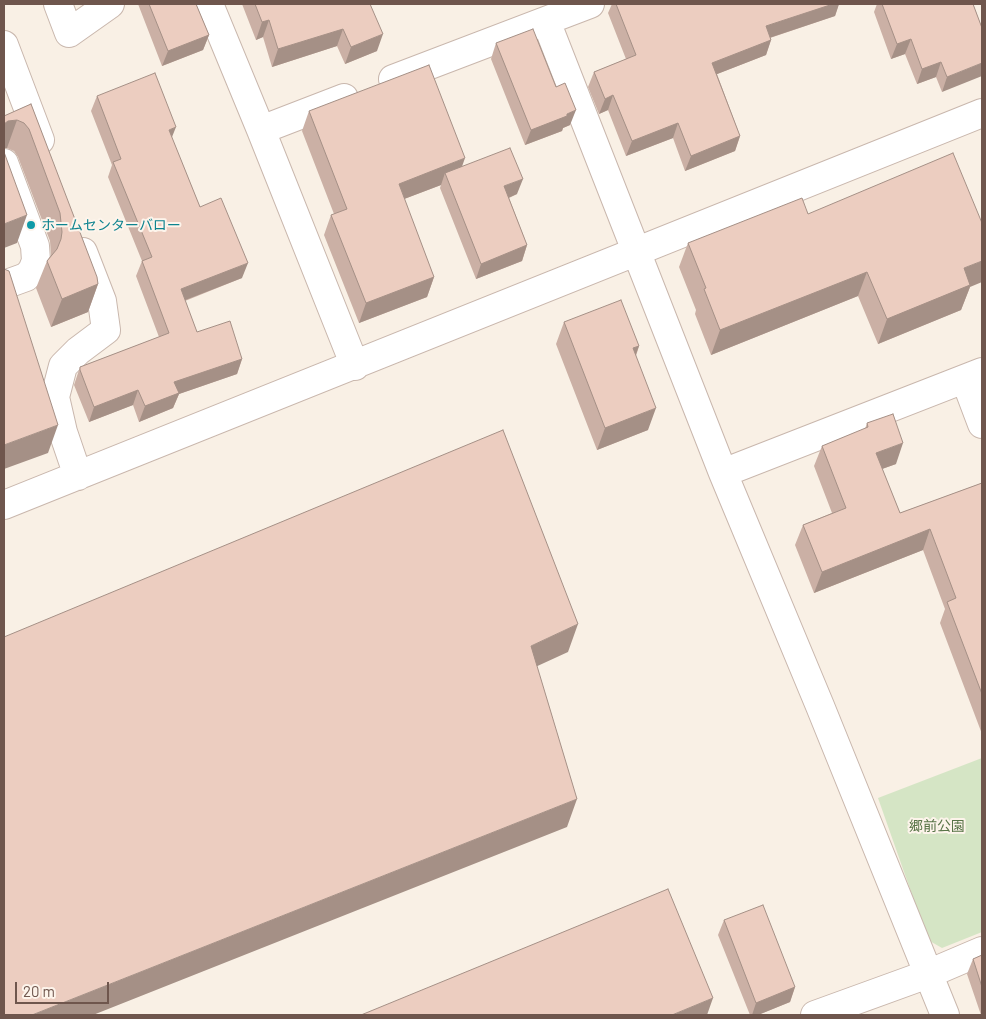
<!DOCTYPE html>
<html>
<head>
<meta charset="utf-8">
<style>
	body { margin:0 }
	#map { position:relative; width:986px; height:1019px; overflow:hidden; background:#f9f0e5; font-family:Barlow,sans-serif }
	canvas { display:block }
	.frame { position:absolute; inset:0; border:5px solid #6f564d; pointer-events:none }
	.scale { position:absolute; left:15px; top:982px; width:94px; height:22px; box-sizing:border-box; border:2px solid #6f564d; border-top:0; padding-left:6px; font-size:15px; line-height:18px; white-space:nowrap; color:#6f564d; -webkit-text-stroke:4px #fdf4eb; paint-order:stroke }
</style>
</head>
<body>
<div id="map">
<canvas width="986" height="1019"></canvas>
<div class="frame"></div>
<div class="scale">20 m</div>
</div>
<script>
const g = document.querySelector('canvas').getContext('2d');
g.lineJoin = 'round';
function fill(path, color) { g.fillStyle = color; g.fill(path, 'evenodd'); }
const toPath = rows => new Path2D(rows.map(r => 'M' + r).join(''));
function trace(path, color, width, dash) { g.strokeStyle = color; g.lineWidth = width; g.lineCap = dash ? 'butt' : 'round'; g.setLineDash(dash || []); g.stroke(path); }
function drawText(font, color, halo, rows, align = 'center') {
  g.font = font + ' Barlow,"Noto Sans JP",sans-serif'; g.lineWidth = 4; g.setLineDash([]); g.textBaseline = 'middle'; g.strokeStyle = halo; g.fillStyle = color; for (const [text, x, y, turn = 0] of rows) {
    g.save(); g.translate(x, y); g.rotate((+turn || 0) * Math.PI / 180); g.textAlign = isNaN(turn) ? turn : align; if (halo) g.strokeText(text, 0, 0); g.fillText(text, 0, 0); g.restore();
  }
}
fill(toPath([
	[982,758,982,932,942,948,928,940,878,798]
]), '#d5e5c5');
const minor = toPath([
	[58,4,69,33,110,4],
	[209,4,261,130,355,366],
	[546,21,723,473,820,706,945,1015],
	[4,45,40,140],
	[393,79,590,4],
	[261,130,344,98],
	[4,163,35,246,36,261,32,271,26,277,4,285],
	[965,379,982,424],
	[723,473,982,372],
	[78,476,63,432,55,397,63,366,78,351,106,330,102,301,83,252],
	[4,505,982,113],
	[815,1015,928,974,982,951]
]);
trace(minor, '#c9b7ad', 30);
trace(minor, '#fff', 28);
fill(toPath([
	[138,4,196,4,209,35,203,50,162,66],
	[242,4,370,4,377,51,345,64,337,46,272,67,263,37,256,40],
	[612,4,839,4,835,16,770,38,771,40,766,55,717,74,740,136,735,151,685,171,673,138,626,156,608,110,599,114,588,87,594,72,626,59,608,13],
	[877,4,973,4,982,28,942,92,936,77,917,84,905,54,891,59,874,12],
	[496,43,570,125,563,128,562,131,525,145,491,59],
	[97,96,172,138,200,207,242,278,185,301,197,332,242,359,237,374,179,394,173,408,139,422,133,405,89,422,74,385,80,367,159,337,136,276,142,261,108,177,112,165,91,111],
	[31,104,98,284,88,312,51,327,36,288,47,261,51,255,50,241,18,157,14,151,7,148,4,116],
	[309,111,462,166,517,194,509,198,527,245,522,261,476,279,440,188,441,185,404,199,434,277,427,297,359,323,324,235,331,215,334,214,302,131],
	[808,214,970,287,961,310,878,344,858,296,711,355,695,314,696,310,679,267,688,243],
	[564,322,639,346,636,356,648,430,597,450,556,344],
	[867,423,896,464,882,469,900,513,982,483,982,734,940,623,945,609,923,550,814,593,795,545,803,525,832,513,814,466,822,446,865,429],
	[724,920,795,987,790,1002,758,1015,750,1015,718,935],
	[982,955,982,1015,981,1015,967,974,973,959]
]), '#cbb0a5');
fill(toPath([
	[833,4,839,4,835,16,760,41,766,26],
	[269,20,263,37,256,40,262,22],
	[343,29,337,46,272,67,278,49],
	[383,34,377,51,345,64,351,47],
	[209,35,203,50,162,66,168,51],
	[911,39,905,54,891,59,897,44],
	[771,40,766,55,707,78,712,63],
	[941,62,936,77,917,84,922,69],
	[982,63,982,76,942,92,947,77],
	[613,95,608,110,599,114,605,99],
	[576,110,570,125,563,128,562,131,525,145,531,130],
	[17,120,7,148,4,148,4,124,8,121],
	[678,123,673,138,626,156,632,141],
	[176,127,170,142,169,130],
	[740,136,735,151,685,171,691,156],
	[465,158,458,178,445,173,441,185,391,204,399,184],
	[523,179,517,194,499,202,504,186],
	[27,215,17,243,4,248,4,224],
	[527,245,522,261,476,279,481,264],
	[982,261,982,282,970,287,961,310,878,344,887,319,964,268],
	[248,263,242,278,175,304,181,289],
	[867,272,858,296,711,355,720,330],
	[434,277,427,297,359,323,366,303],
	[98,284,88,312,51,327,62,299],
	[639,346,631,368,633,348],
	[242,359,237,374,179,394,173,408,139,422,145,406,174,382],
	[138,390,133,405,89,422,94,407],
	[656,408,648,430,597,450,605,428],
	[58,425,48,453,4,469,4,445],
	[903,443,896,464,868,474,876,453],
	[930,529,923,550,814,593,822,572],
	[578,624,568,652,520,674,531,646],
	[577,799,567,827,93,1015,32,1015],
	[795,987,790,1002,758,1015,752,1015,756,1003],
	[713,998,707,1015,672,1015]
]), '#a59086');
const building = toPath([
	[149,4,196,4,209,35,168,51,149,4],
	[255,4,370,4,383,34,351,47,343,29,278,49,269,20,262,22,255,4],
	[616,4,833,4,766,26,771,40,712,63,740,136,691,156,678,123,632,141,613,95,605,99,594,72,636,55,616,4],
	[882,4,973,4,982,28,982,63,947,77,941,62,922,69,911,39,897,44,882,4],
	[533,29,556,87,565,83,576,110,567,114,567,116,531,130,496,43,533,29],
	[429,65,465,158,399,184,434,277,366,303,331,215,347,209,309,111,429,65],
	[155,73,176,127,169,130,200,207,221,198,248,263,181,289,197,332,230,321,242,359,174,382,179,393,145,406,138,390,94,407,80,370,80,367,169,333,142,261,152,257,113,162,121,159,97,96,155,73],
	[31,104,97,277,98,284,62,299,47,261,57,249,61,239,62,232,60,213,29,129,24,123,17,120,8,121,4,124,4,116,31,104],
	[510,148,523,179,504,186,527,245,481,264,445,173,510,148],
	[4,152,27,215,4,224,4,152],
	[953,153,982,223,982,261,964,268,970,285,887,319,867,272,720,330,704,289,706,288,688,243,802,198,808,214,953,153],
	[4,269,9,271,58,425,4,445,4,269],
	[621,300,639,346,633,348,656,408,605,428,564,322,621,300],
	[893,414,903,443,876,453,900,513,982,483,982,694,947,602,956,598,930,529,822,572,803,525,846,508,822,446,868,427,867,423,893,414],
	[503,430,578,624,531,646,577,799,32,1015,4,1015,4,637,503,430],
	[668,889,713,998,672,1015,361,1015,668,889],
	[763,905,795,987,756,1003,724,920,763,905],
	[982,955,982,987,973,959,982,955]
]);
fill(building, '#eccdc0');
trace(building, '#a59086', 1);
for (const [x, y, r, color] of [
	[31,225,5,"#0f9aa8"]
]) { const dot = new Path2D(); dot.arc(x, y, r, 0, 2 * Math.PI); g.fillStyle = color; g.fill(dot); trace(dot, '#fdf4eb', 2); }
drawText('14px', '#0d838f', '#fdf4eb', [
	["ホームセンターバロー",41,225]
], 'left');
drawText('14px', '#587447', '#fdf4eb', [
	["郷前公園",937,826]
]);
</script>
</body>
</html>
